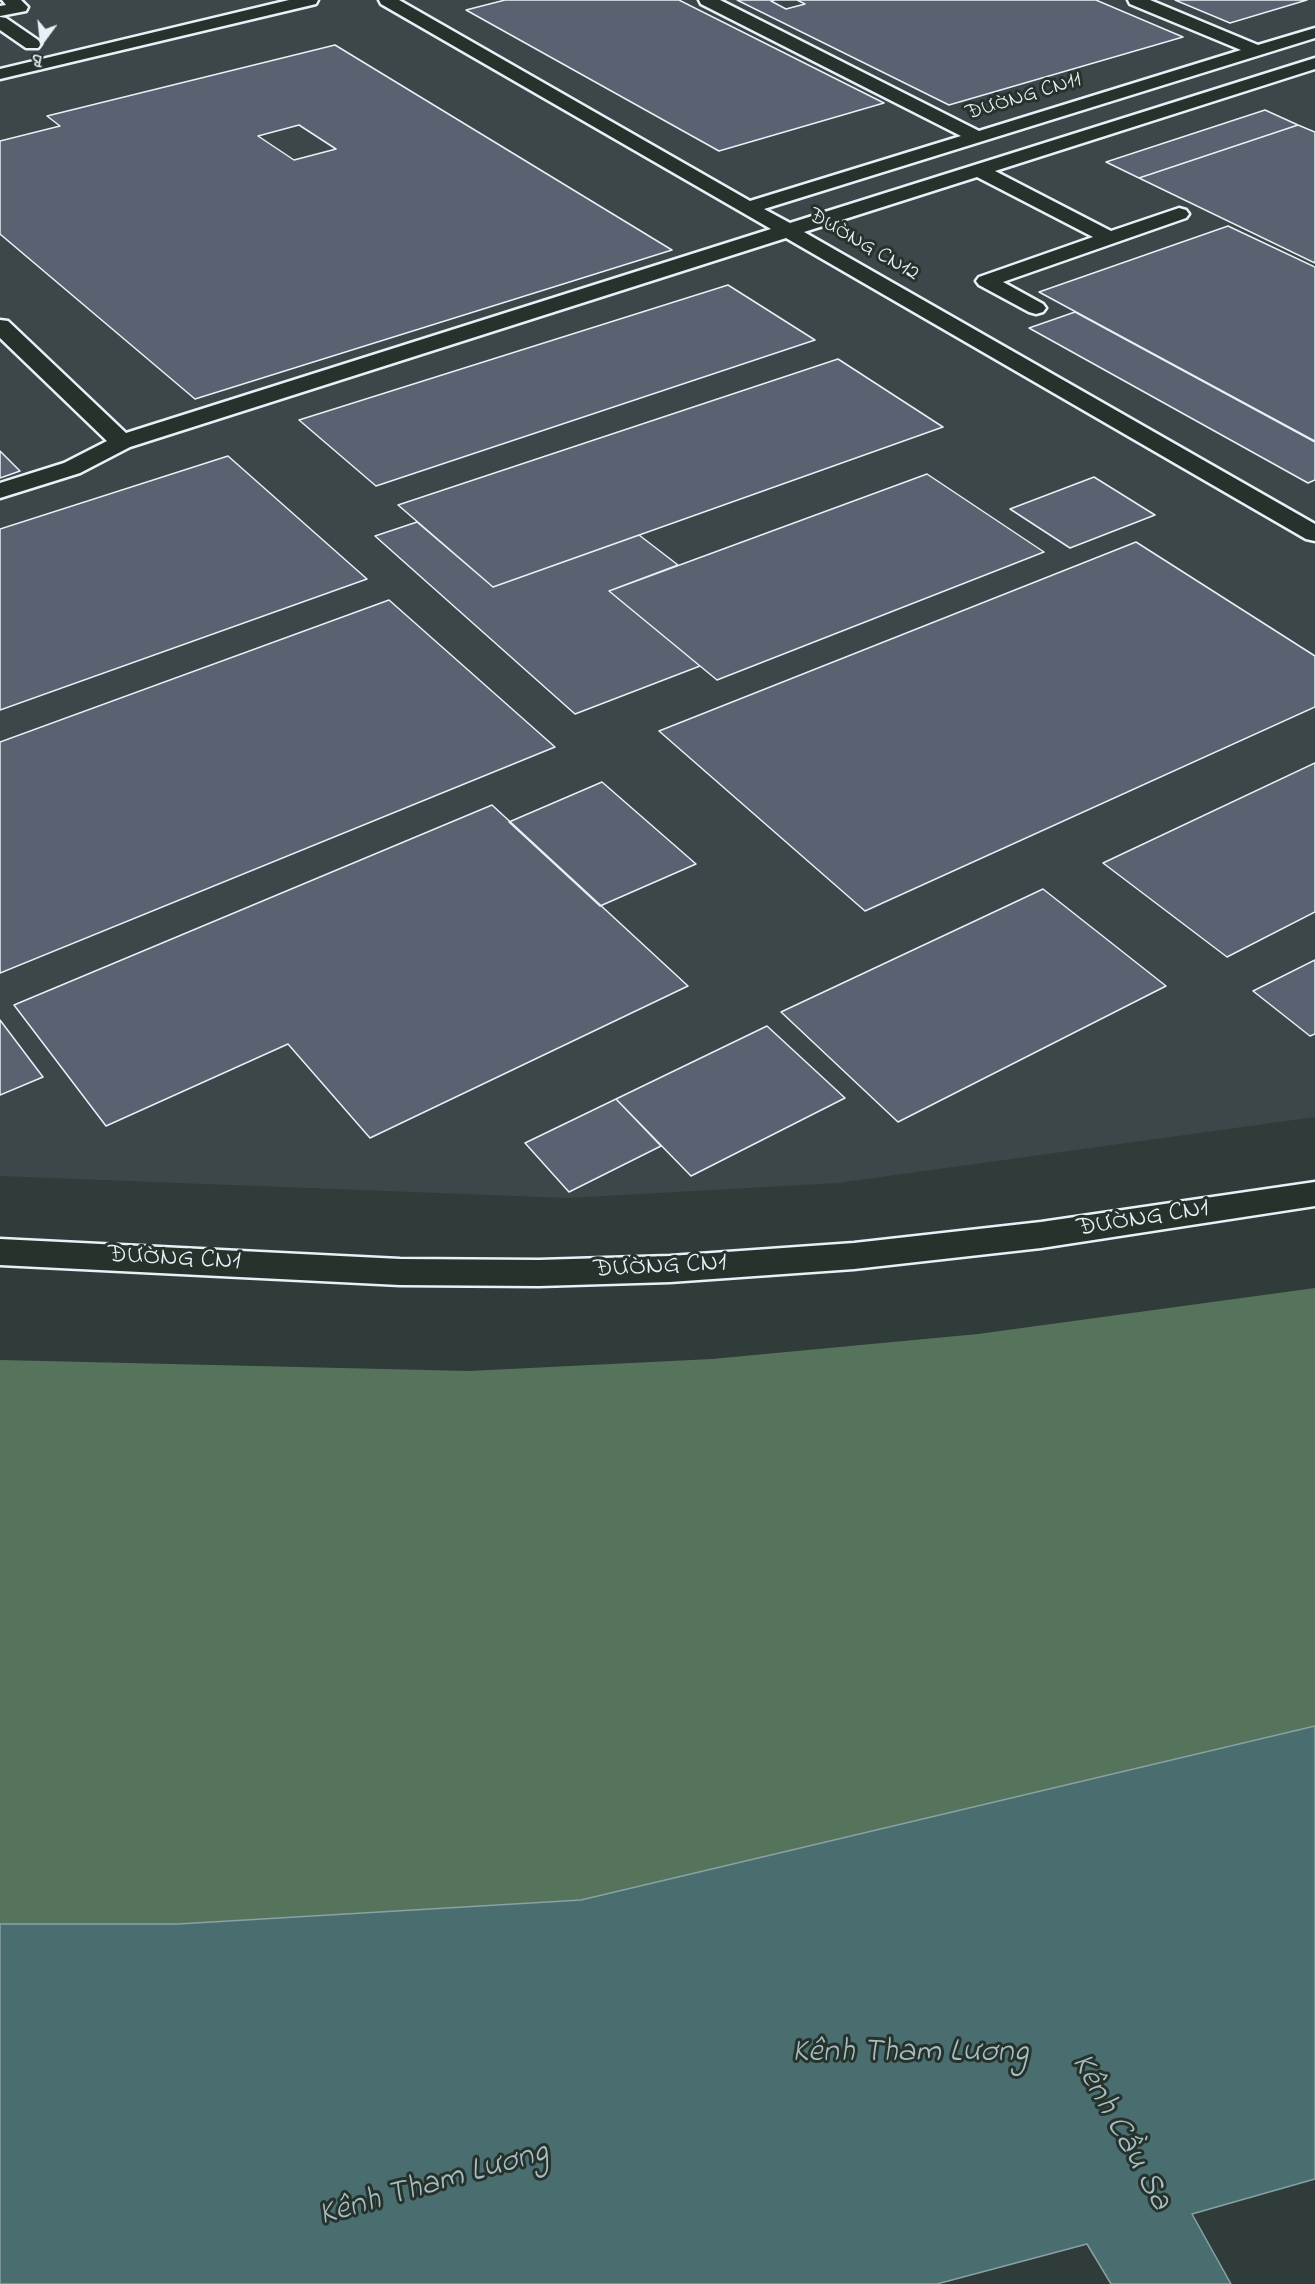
<!DOCTYPE html>
<html>
<head>
<meta charset="utf-8">
<style>
	body { margin:0 }
	#map { position:relative; width:1315px; height:2284px; overflow:hidden; background:#303c3a; font-family:"Indie Flower",sans-serif }
	canvas { display:block }
	.north { position:absolute; left:12px; top:12px; width:60px; height:60px; -webkit-text-stroke:4px #26332d; paint-order:stroke; rotate:195deg; font-size:16px; font-weight:700; line-height:24px; text-align:center; color:#e8f1f8 }
	.north::after { content:''; display:block; margin:auto; width:21px; height:27px; background:#e8f1f8; clip-path:polygon(50% 0,100% 100%,50% 72%,0 100%) }
</style>
</head>
<body>
<div id="map">
<canvas width="1315" height="2284"></canvas>
<div class="north">B</div>
</div>
<script>
const g = document.querySelector('canvas').getContext('2d');
g.lineJoin = 'round';
function fill(path, color) { g.fillStyle = color; g.fill(path, 'evenodd'); }
const toPath = rows => new Path2D(rows.map(r => 'M' + r).join(''));
function trace(path, color, width, dash) { g.strokeStyle = color; g.lineWidth = width; g.lineCap = dash ? 'butt' : 'round'; g.setLineDash(dash || []); g.stroke(path); }
function drawText(font, color, halo, rows, align = 'center') {
  g.font = font + ' "Indie Flower",sans-serif'; g.lineWidth = 6; g.setLineDash([]); g.textBaseline = 'middle'; g.strokeStyle = halo; g.fillStyle = color; for (const [text, x, y, turn = 0] of rows) {
    g.save(); g.translate(x, y); g.rotate((+turn || 0) * Math.PI / 180); g.textAlign = isNaN(turn) ? turn : align; if (halo) g.strokeText(text, 0, 0); g.fillText(text, 0, 0); g.restore();
  }
}
fill(toPath([
	[0,0,1315,0,1315,1117,837,1183,568,1198,0,1176]
]), '#3c474a');
fill(toPath([
	[1315,1288,1315,1726,581,1900,178,1924,0,1924,0,1360,469,1371,712,1359,978,1334]
]), '#56745c');
const water = toPath([
	[1315,1726,1315,2179,1192,2214,1231,2284,1111,2284,1087,2244,937,2284,0,2284,0,1924,178,1924,581,1900,1315,1726]
]);
fill(water, '#4a6e70');
trace(water, '#89a2a6', 1.5);
const building = toPath([
	[505,0,679,0,884,103,719,151,466,10,505,0],
	[737,0,1096,0,1183,37,949,105,737,0],
	[775,0,797,0,805,4,786,9,771,1,775,0],
	[1175,0,1307,0,1230,23,1175,0],
	[335,45,672,250,195,399,0,234,0,141,60,126,47,116,335,45],
	[1265,110,1298,125,1139,178,1106,162,1265,110],
	[299,125,336,149,294,160,258,136,299,125],
	[1298,125,1315,132,1315,263,1139,178,1298,125],
	[1228,226,1315,267,1315,441,1039,292,1228,226],
	[728,285,815,340,376,486,299,420,728,285],
	[1075,312,1315,442,1315,480,1308,483,1029,328,1075,312],
	[838,359,943,427,493,587,398,505,838,359],
	[0,451,20,471,0,478,0,451],
	[228,456,367,579,0,710,0,529,228,456],
	[927,474,1044,552,717,680,609,591,927,474],
	[1094,477,1155,515,1070,548,1010,509,1094,477],
	[417,522,493,587,639,535,678,565,609,591,700,666,575,714,375,536,417,522],
	[1136,542,1315,656,1315,707,865,911,659,731,1136,542],
	[389,600,555,747,0,973,0,742,389,600],
	[1315,763,1315,912,1227,957,1103,863,1315,763],
	[602,782,696,864,600,906,509,822,602,782],
	[492,805,688,986,370,1138,288,1044,106,1126,14,1005,492,805],
	[1043,889,1166,986,898,1122,781,1012,1043,889],
	[1315,960,1315,1034,1310,1036,1253,991,1315,960],
	[0,1020,43,1077,0,1095,0,1020],
	[767,1026,845,1098,691,1176,616,1099,767,1026],
	[616,1099,661,1146,569,1192,525,1143,616,1099]
]);
fill(building, '#586270');
trace(building, '#e8f1f8', 1.5);
const minor = toPath([
	[2,0,21,0,28,7,26,11,0,16,0,6,6,5,2,0],
	[289,0,318,0,316,4,0,79,0,69,289,0],
	[379,0,399,0,750,201,961,136,701,4,699,0,720,0,979,131,1241,50,1130,4,1128,0,1150,0,1258,45,1315,28,1315,38,764,209,790,223,1315,58,1315,69,995,171,1111,231,1179,208,1186,210,1189,214,1186,218,1003,282,1043,304,1046,308,1043,312,1036,314,1029,312,979,285,976,281,979,277,1093,237,977,177,804,232,1315,524,1315,541,1306,539,786,238,130,447,80,473,0,498,0,483,64,463,107,441,0,338,0,320,8,321,126,433,771,229,381,4,379,0],
	[0,17,6,18,38,40,41,44,38,48,26,48,0,30,0,17],
	[1315,1182,1315,1206,1041,1248,854,1269,670,1282,539,1286,400,1285,0,1265,0,1239,400,1259,539,1260,670,1256,854,1243,1041,1222,1315,1182]
]);
trace(minor, '#e8f1f8', 5);
fill(minor, '#26332d');
drawText('22px', '#e8f1f8', '#26332d', [
	["ĐƯỜNG CN11",1024,98,-17],
	["ĐƯỜNG CN12",863,246,30]
]);
drawText('26px', '#e8f1f8', '#26332d', [
	["ĐƯỜNG CN1",1143,1220,-9],
	["ĐƯỜNG CN1",174,1260,3],
	["ĐƯỜNG CN1",660,1268,-3]
]);
drawText('italic 33px', '#a9bdc2', '#26332d', [
	["Kênh Tham Lương",910,2055],
	["Kênh Cầu Sa",1119,2133,61],
	["Kênh Tham Lương",434,2186,-16]
]);
</script>
</body>
</html>
